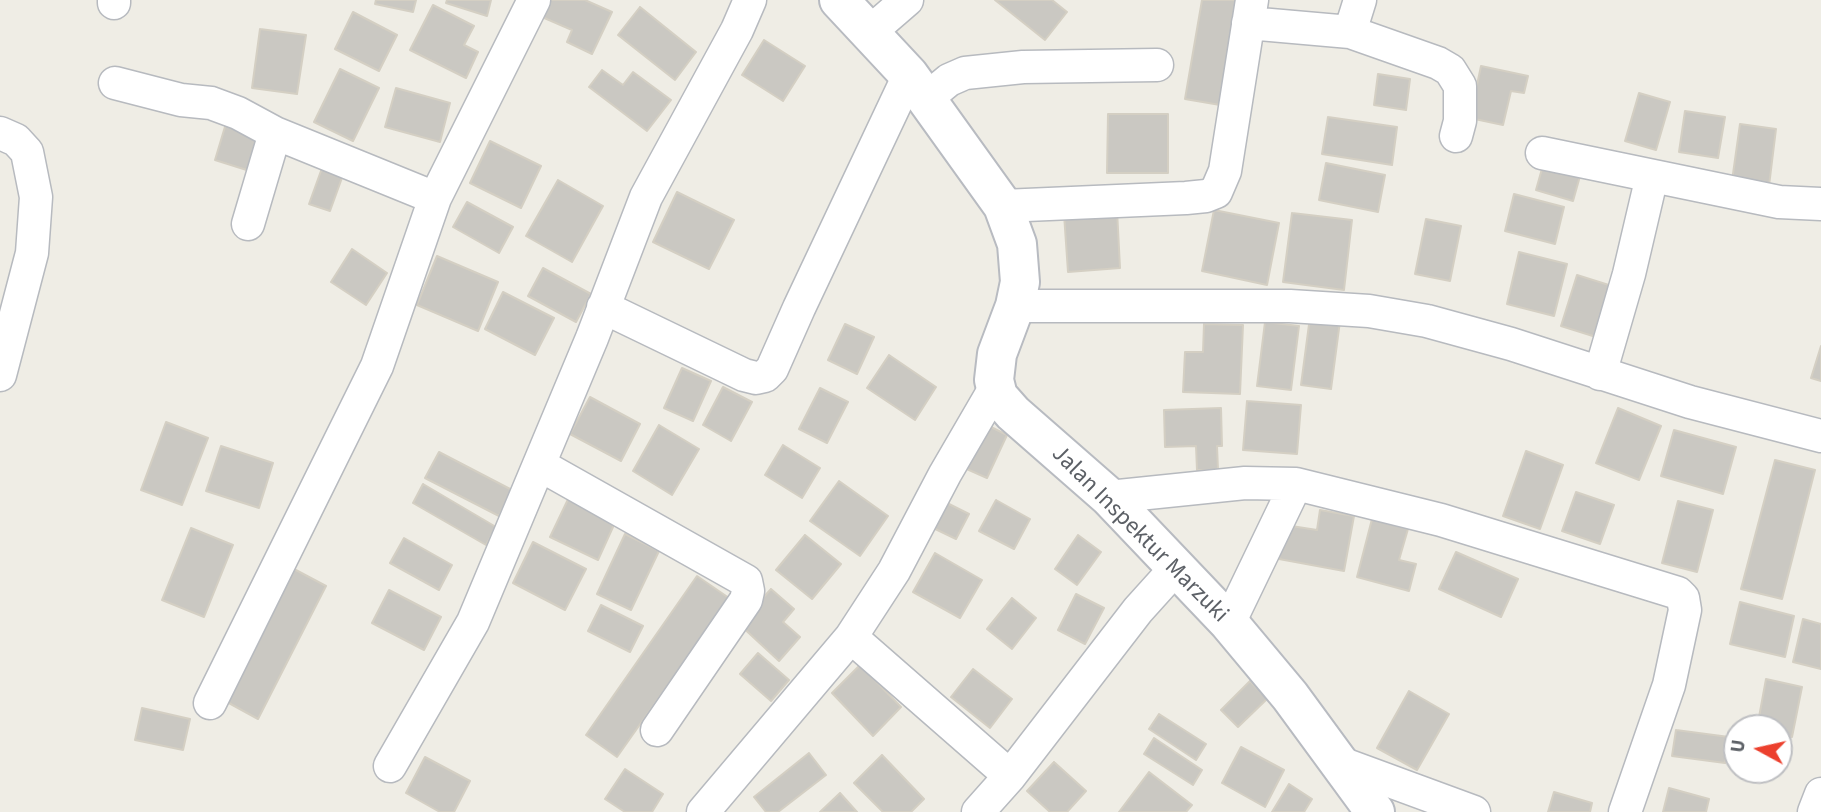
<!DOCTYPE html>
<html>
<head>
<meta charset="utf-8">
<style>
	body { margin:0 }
	#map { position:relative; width:1821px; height:812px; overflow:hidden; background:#efede5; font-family:"Source Sans 3",sans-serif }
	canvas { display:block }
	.north { position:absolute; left:1723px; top:714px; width:70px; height:70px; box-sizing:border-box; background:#fff; border:2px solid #bebfc2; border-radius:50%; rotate:278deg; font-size:19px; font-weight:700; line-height:28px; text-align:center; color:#5c6066 }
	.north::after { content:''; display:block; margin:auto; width:24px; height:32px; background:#ec402e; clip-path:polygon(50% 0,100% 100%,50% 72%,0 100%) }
</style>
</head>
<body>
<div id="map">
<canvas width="1821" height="812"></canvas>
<div class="north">U</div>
</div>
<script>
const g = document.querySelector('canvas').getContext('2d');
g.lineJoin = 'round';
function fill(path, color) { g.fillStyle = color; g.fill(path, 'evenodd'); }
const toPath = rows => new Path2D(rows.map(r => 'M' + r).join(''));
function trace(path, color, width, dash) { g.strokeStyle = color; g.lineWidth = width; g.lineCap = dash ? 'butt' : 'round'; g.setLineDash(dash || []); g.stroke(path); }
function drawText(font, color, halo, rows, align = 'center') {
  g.font = font + ' "Source Sans 3",sans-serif'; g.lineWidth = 5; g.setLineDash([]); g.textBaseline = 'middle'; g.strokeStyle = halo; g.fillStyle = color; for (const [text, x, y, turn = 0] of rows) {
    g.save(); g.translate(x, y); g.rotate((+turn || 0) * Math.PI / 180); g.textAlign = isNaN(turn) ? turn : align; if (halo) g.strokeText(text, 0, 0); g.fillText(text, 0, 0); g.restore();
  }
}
const building = toPath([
	[376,0,416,0,413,12,375,4,376,0],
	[447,0,491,0,487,16,446,3,447,0],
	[549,0,585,0,612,12,592,54,567,42,572,30,542,17,549,0],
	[995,0,1052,0,1067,12,1045,40,995,0],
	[1202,0,1244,0,1226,106,1185,99,1202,0],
	[433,5,474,26,464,45,478,52,466,78,410,50,433,5],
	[640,7,696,52,675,80,618,35,640,7],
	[353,12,397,35,379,71,335,49,353,12],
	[260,29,306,35,297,94,252,88,260,29],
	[764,40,805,66,783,101,742,75,764,40],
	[1481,66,1528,76,1524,93,1511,91,1503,125,1470,118,1481,66],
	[340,69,379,88,353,141,314,122,340,69],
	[602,70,623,85,633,72,671,100,647,131,589,87,602,70],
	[1378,74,1410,79,1406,110,1374,105,1378,74],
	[396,88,450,103,440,142,385,127,396,88],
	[1639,93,1670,102,1656,150,1625,141,1639,93],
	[1685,111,1725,117,1718,158,1679,152,1685,111],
	[1108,114,1168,114,1168,173,1107,173,1108,114],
	[1328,117,1397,127,1392,165,1322,154,1328,117],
	[227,120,265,132,253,172,215,160,227,120],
	[1740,124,1776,129,1769,186,1732,181,1740,124],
	[490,141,541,166,521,208,470,183,490,141],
	[326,157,347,164,330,211,309,204,326,157],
	[1545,158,1582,169,1573,201,1536,190,1545,158],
	[1326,163,1385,175,1378,212,1319,200,1326,163],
	[558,180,603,206,572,262,526,236,558,180],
	[677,192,734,220,709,269,653,242,677,192],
	[1514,194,1564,207,1555,244,1505,231,1514,194],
	[467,202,513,227,499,253,453,227,467,202],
	[1117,210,1120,268,1068,272,1064,214,1117,210],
	[1214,210,1279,223,1267,285,1202,271,1214,210],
	[1292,213,1352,220,1344,290,1283,282,1292,213],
	[1426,219,1461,226,1450,281,1415,274,1426,219],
	[352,249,387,273,366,305,331,282,352,249],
	[1519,252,1567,264,1554,316,1507,304,1519,252],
	[437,256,498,282,478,331,417,305,437,256],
	[543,268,591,294,576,322,528,296,543,268],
	[1577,275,1612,286,1596,337,1561,326,1577,275],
	[503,292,554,318,535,355,485,329,503,292],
	[1310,317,1340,321,1331,389,1301,385,1310,317],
	[1265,322,1299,326,1291,390,1257,386,1265,322],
	[845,324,874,337,857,374,828,360,845,324],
	[1204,324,1243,325,1240,394,1183,392,1185,352,1203,352,1204,324],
	[1821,346,1821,381,1811,378,1821,346],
	[889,355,936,387,915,420,867,388,889,355],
	[682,368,711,381,693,421,664,408,682,368],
	[723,387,752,402,731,441,703,425,723,387],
	[820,388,848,402,827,443,799,429,820,388],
	[590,397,640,424,621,461,570,434,590,397],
	[1247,401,1301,405,1297,454,1243,450,1247,401],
	[1221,408,1222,446,1217,446,1218,470,1197,470,1196,446,1165,447,1164,410,1221,408],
	[1618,408,1661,426,1639,480,1596,463,1618,408],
	[166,422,208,438,182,505,141,490,166,422],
	[981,422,1007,435,987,478,960,466,981,422],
	[659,425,699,449,672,495,633,471,659,425],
	[1674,430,1736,447,1723,494,1661,476,1674,430],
	[783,445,820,468,802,498,765,475,783,445],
	[221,446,273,463,259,508,206,491,221,446],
	[1526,451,1563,465,1540,529,1503,516,1526,451],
	[439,452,512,490,499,516,425,478,439,452],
	[1775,460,1815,470,1782,599,1741,589,1775,460],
	[839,481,888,516,860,556,810,521,839,481],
	[423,484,496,527,486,545,413,503,423,484],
	[1576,492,1614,505,1600,544,1562,531,1576,492],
	[571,493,618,516,598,560,550,537,571,493],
	[939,499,969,514,956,539,927,525,939,499],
	[996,500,1030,519,1014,549,979,531,996,500],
	[1678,501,1713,510,1697,572,1662,563,1678,501],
	[1320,510,1354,516,1344,571,1279,559,1285,525,1317,530,1320,510],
	[1372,519,1408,529,1399,560,1416,564,1409,591,1357,577,1372,519],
	[191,528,233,545,204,617,162,600,191,528],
	[625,534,659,551,631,610,597,594,625,534],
	[805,535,841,564,812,599,776,570,805,535],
	[1078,535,1101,552,1077,585,1055,569,1078,535],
	[404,538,452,565,439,590,390,563,404,538],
	[533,542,586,569,565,610,513,583,533,542],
	[1456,552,1518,579,1501,617,1439,589,1456,552],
	[935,553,982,580,960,618,913,592,935,553],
	[294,569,326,586,258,719,227,702,294,569],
	[697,576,729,598,617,757,586,735,697,576],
	[771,589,794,609,783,622,800,637,779,661,739,624,771,589],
	[389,590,441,617,424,650,372,623,389,590],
	[1076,594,1104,608,1085,644,1058,630,1076,594],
	[1012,598,1036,618,1012,649,987,629,1012,598],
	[1740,602,1794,616,1785,657,1730,644,1740,602],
	[601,605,643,626,630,652,588,631,601,605],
	[1803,619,1821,624,1821,669,1793,662,1803,619],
	[758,653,789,680,771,701,740,674,758,653],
	[860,665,901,707,873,736,832,693,860,665],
	[973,669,1012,699,990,728,951,697,973,669],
	[1766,679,1802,687,1792,737,1779,734,1779,728,1757,728,1766,679],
	[1250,681,1267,699,1238,727,1221,710,1250,681],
	[1409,691,1449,714,1417,770,1377,748,1409,691],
	[142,708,190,719,183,750,135,740,142,708],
	[1159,714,1206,744,1196,760,1149,729,1159,714],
	[1676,730,1729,737,1725,763,1672,756,1676,730],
	[1154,738,1202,770,1193,785,1144,754,1154,738],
	[1241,747,1284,770,1265,807,1222,783,1241,747],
	[809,753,826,775,778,812,766,812,754,797,809,753],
	[882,755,924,799,911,812,883,812,854,783,882,755],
	[425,757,470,781,454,812,440,812,406,793,425,757],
	[1054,762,1086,791,1067,812,1050,812,1027,791,1054,762],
	[625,769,663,794,652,812,625,812,605,799,625,769],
	[1149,772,1192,805,1186,812,1119,812,1149,772],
	[1289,784,1312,799,1304,812,1272,812,1289,784],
	[1669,788,1709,799,1706,812,1663,812,1669,788],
	[1554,792,1592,803,1590,812,1548,812,1554,792],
	[840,793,857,812,820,812,840,793]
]);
fill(building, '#cac8c2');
trace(building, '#d4cfc3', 2);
const street = toPath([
	[114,3,114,0],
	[1248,23,1350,32,1438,63,1450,70,1460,86,1460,121,1456,136],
	[870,32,907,0],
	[1350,32,1360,0],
	[115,83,181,100,211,103,238,113,275,133,435,198],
	[926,99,949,80,965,73,1023,67,1157,65],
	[0,133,16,140,27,152,36,197,32,253,0,375],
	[1542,153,1779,202,1821,204],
	[1003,206,1186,198,1206,196,1216,192,1225,171,1252,0],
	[248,224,275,133],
	[1015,306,1290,306,1369,311,1427,321,1511,344,1690,402,1821,436],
	[603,307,744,375,756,378,765,376,772,369,799,308,909,75],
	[1600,374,1629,274,1652,176],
	[540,465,746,581,748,591,746,600,657,730],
	[1109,497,1245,483,1296,484,1441,520,1678,593,1683,598,1685,610,1669,685,1625,812],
	[1229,623,1296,484],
	[851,637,1010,776],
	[210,703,377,366,435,198,534,0],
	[1338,762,1474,812],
	[390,766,473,622,592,338,646,197,737,30,750,0],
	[703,812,851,637,894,571,945,474,995,388],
	[978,812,1010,776,1138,610,1175,569],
	[1814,812,1821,794]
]);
const secondary = toPath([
	[839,0,909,75,1003,206,1017,244,1020,282,1015,306,997,354,994,380,998,396,1013,413,1109,497,1229,623,1290,696,1375,812]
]);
trace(street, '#b7babf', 35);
trace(secondary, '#b8bbc1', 42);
trace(street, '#fff', 32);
trace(secondary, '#fff', 38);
drawText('24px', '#5c6066', '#fff', [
	["Jalan Inspektur Marzuki",1139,535,45]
]);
</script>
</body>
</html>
